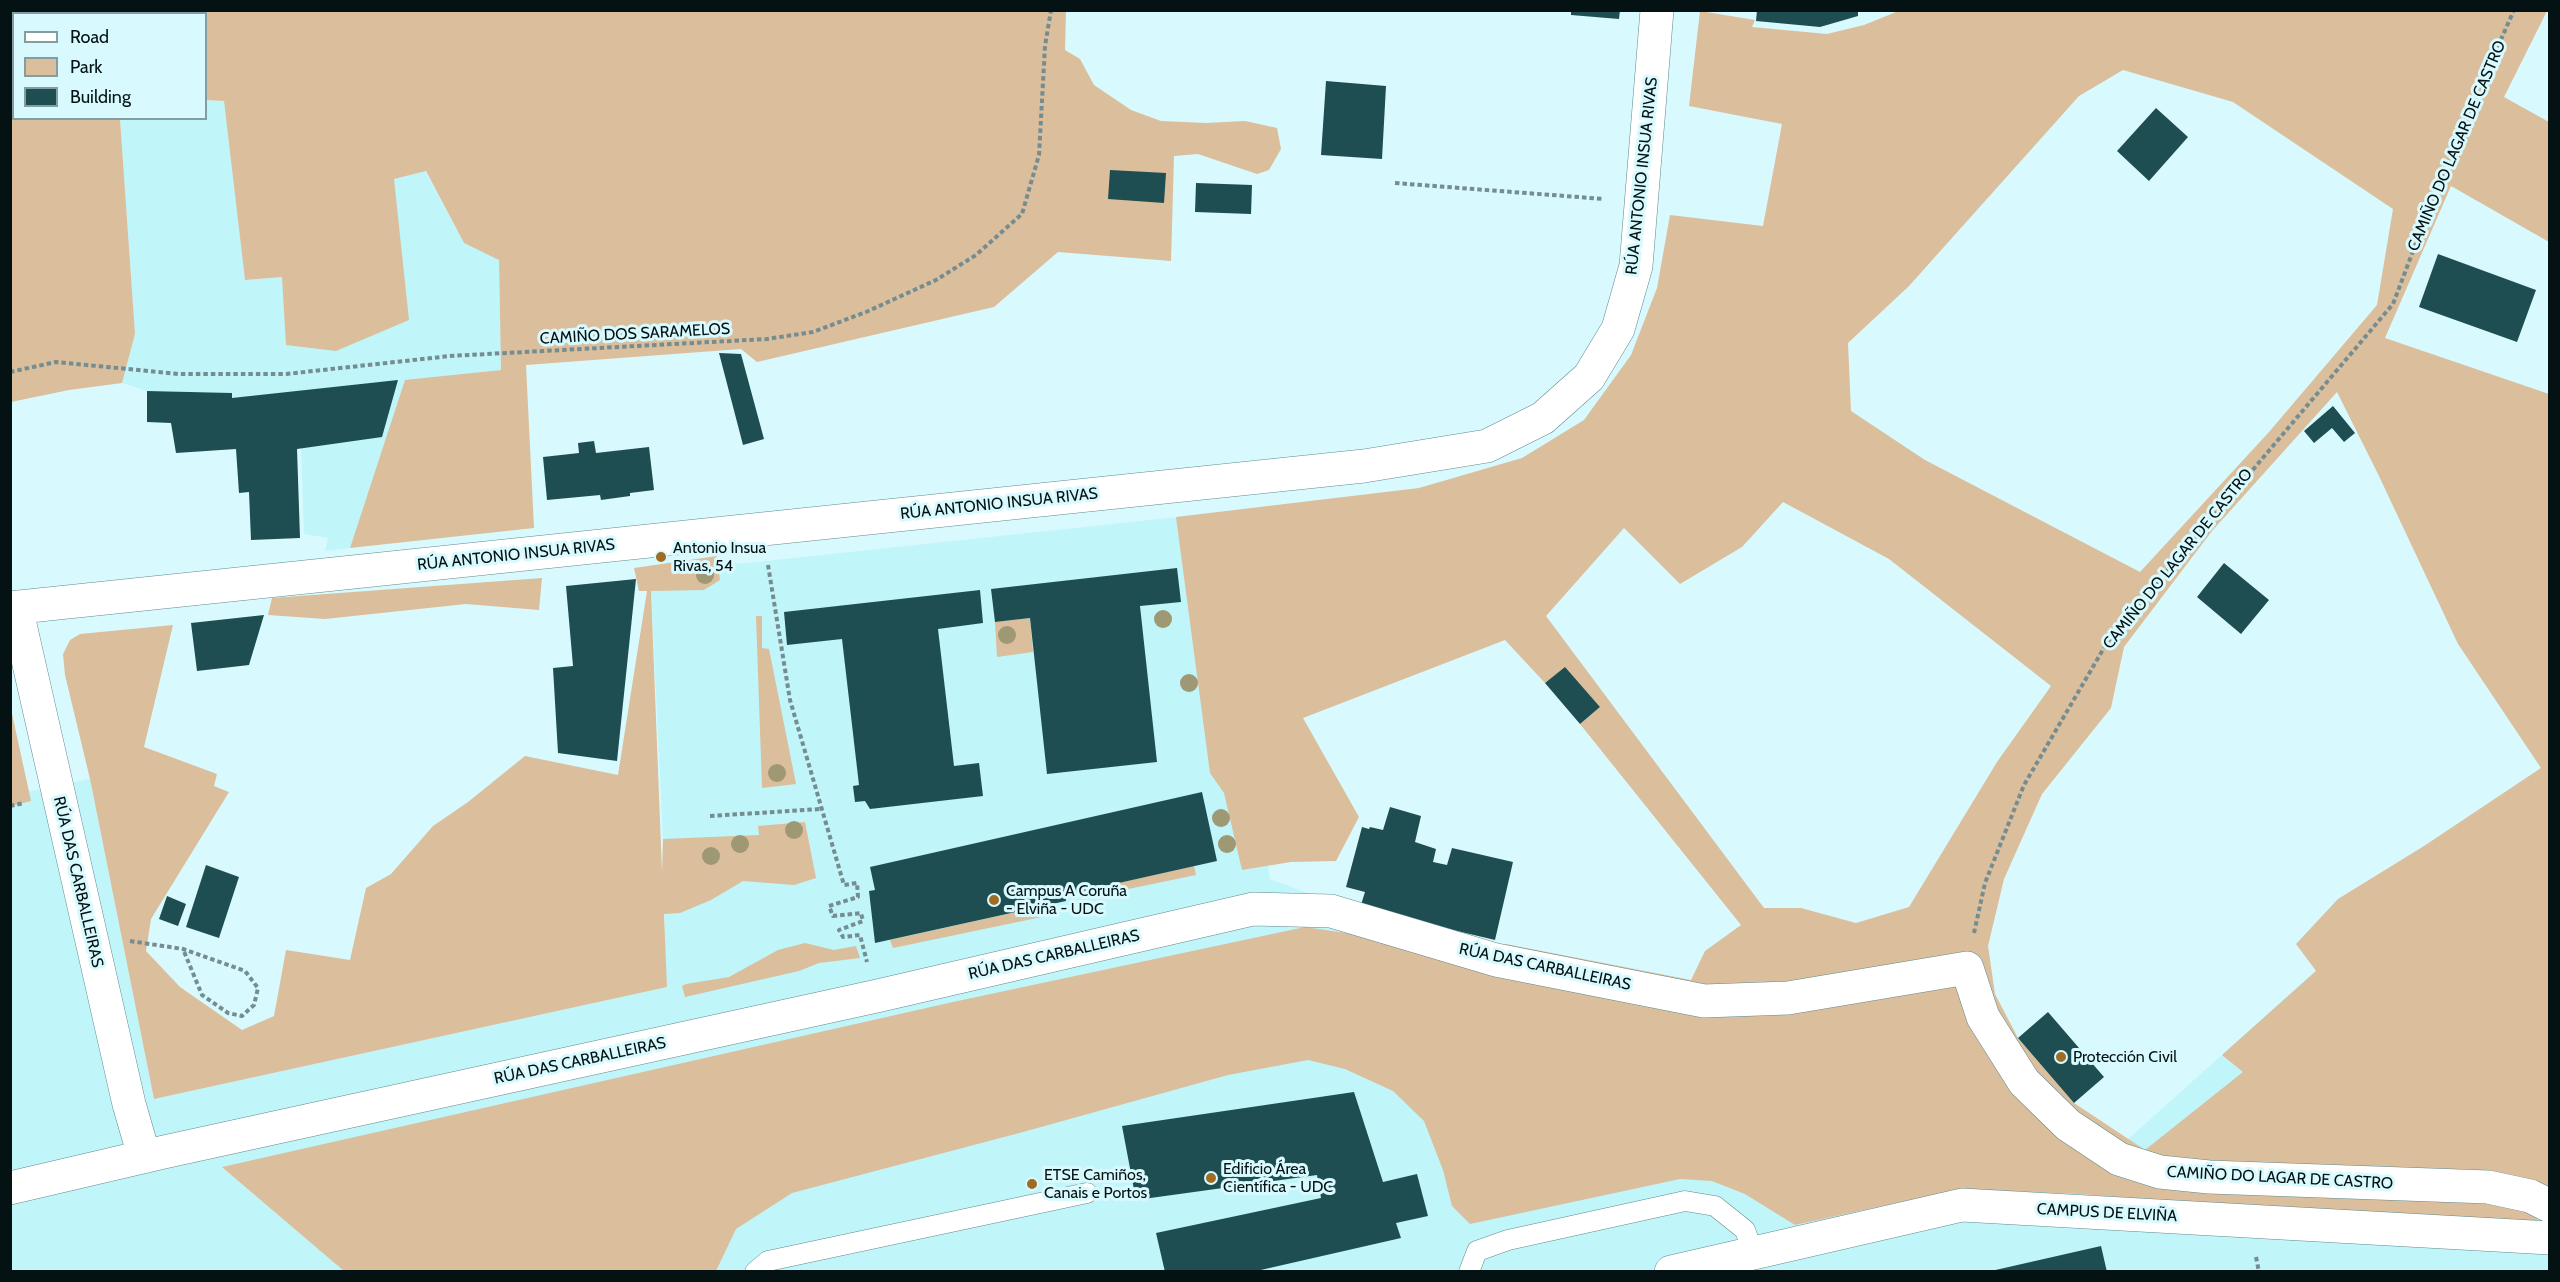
<!DOCTYPE html>
<html>
<head>
<meta charset="utf-8">
<style>
	body { margin:0 }
	#map { position:relative; width:2560px; height:1282px; overflow:hidden; background:#d8fafe; font-family:Cabin,sans-serif }
	canvas { display:block }
	.frame { position:absolute; inset:0; border:12px solid #041214; pointer-events:none }
	.legend { position:absolute; left:12px; top:12px; width:195px; height:108px; box-sizing:border-box; background:#d8fafe; border:2px solid #839da0; margin:0; padding:8px 10px; list-style:none; font-size:18px; color:#041214 }
	.legend li { display:flex; align-items:center; gap:12px; height:30px }
	.legend b { width:30px; border:2px solid #839da0 }
</style>
</head>
<body>
<div id="map">
<canvas width="2560" height="1282"></canvas>
<div class="frame"></div>
<ul class="legend">
<li><b style="height:8px;background:#fff"></b>Road</li>
<li><b style="height:16px;background:#dbbe9c"></b>Park</li>
<li><b style="height:16px;background:#1e4e52"></b>Building</li>
</ul>
</div>
<script>
const g = document.querySelector('canvas').getContext('2d');
g.lineJoin = 'round';
function fill(path, color) { g.fillStyle = color; g.fill(path, 'evenodd'); }
const toPath = rows => new Path2D(rows.map(r => 'M' + r).join(''));
function trace(path, color, width, dash) { g.strokeStyle = color; g.lineWidth = width; g.lineCap = dash ? 'butt' : 'round'; g.setLineDash(dash || []); g.stroke(path); }
function drawText(font, color, halo, rows, align = 'center') {
  g.font = font + ' Cabin,sans-serif'; g.lineWidth = 6; g.setLineDash([]); g.textBaseline = 'middle'; g.strokeStyle = halo; g.fillStyle = color; for (const [text, x, y, turn = 0] of rows) {
    g.save(); g.translate(x, y); g.rotate((+turn || 0) * Math.PI / 180); g.textAlign = isNaN(turn) ? turn : align; if (halo) g.strokeText(text, 0, 0); g.fillText(text, 0, 0); g.restore();
  }
}
fill(toPath([
	[206,100,224,101,245,280,282,277,408,320,393,179,425,171,464,243,499,259,501,370,405,381,350,548,325,551,328,538,304,534,301,448,236,457,232,393,147,391,122,383,135,334,120,119,206,118],
	[1215,513,1270,879,2077,1185,2549,761,2549,1271,11,1272,11,795,90,779,154,1099,666,987,663,839,650,567,747,563]
]), '#c0f5fa');
fill(toPath([
	[1901,10,2547,11,2504,97,2549,122,2549,242,2451,186,2385,338,2549,394,2550,1209,2528,1227,2078,1194,1960,1189,1795,1225,1745,1194,1712,1181,1680,1179,1470,1224,1452,1206,1443,1170,1424,1121,1393,1091,1345,1069,1308,1060,1228,1075,1023,1132,792,1193,736,1229,716,1271,344,1271,222,1167,953,1002,1305,927,1387,939,1498,972,1506,944,1691,980,1705,951,1741,925,1580,724,1600,707,1565,668,1545,683,1505,640,1303,718,1359,817,1336,861,1291,862,1242,870,1224,793,1210,773,1176,517,1419,488,1522,458,1584,420,1631,355,1657,288,1670,215,1763,226,1782,124,1689,106,1700,11,1755,20,1752,27,1827,34,1864,25],
	[2123,70,2233,102,2393,209,2377,305,2269,432,2140,572,1925,460,1851,411,1848,343,1909,286,2079,96],
	[2337,392,2378,474,2458,644,2541,768,2424,846,2338,899,2296,944,2316,971,2222,1055,2243,1072,2145,1150,2074,1103,2018,1038,1995,994,1988,946,2004,879,2042,794,2111,708,2124,647,2212,531],
	[1783,502,1889,559,2051,686,1997,762,1909,907,1856,923,1801,908,1764,908,1546,616,1624,528,1680,584,1742,547],
	[10,11,1066,11,1065,50,1080,59,1094,85,1131,110,1161,121,1206,123,1245,121,1277,128,1281,149,1269,170,1257,174,1198,154,1174,156,1171,261,1058,252,994,307,757,362,741,349,526,365,534,528,350,548,405,380,501,370,499,260,464,243,426,171,394,179,409,320,336,351,286,345,282,277,245,280,224,101,206,100,206,14,14,14,14,118,120,119,135,334,122,383,69,390,11,402],
	[717,556,720,580,704,590,651,591,662,872,663,839,759,835,758,826,805,822,816,878,794,885,743,881,711,900,680,913,664,914,667,987,154,1099,90,779,65,675,63,654,70,640,80,634,173,625,144,747,217,774,214,786,229,792,151,919,146,951,180,987,242,1030,274,1016,286,950,350,960,366,888,391,874,433,826,468,802,525,756,618,775,647,591,639,591,634,568],
	[542,578,539,610,466,604,325,619,268,615,272,598],
	[756,616,762,616,762,648,769,649,796,784,762,788],
	[1030,618,1033,652,997,657,995,622],
	[11,709,31,801,11,806,10,806],
	[1194,866,1196,875,1104,894,1104,886],
	[1052,904,1056,914,893,948,890,940],
	[805,943,834,950,856,946,860,958,819,963,799,971,685,997,682,986,686,984,729,977,778,950]
]), '#dbbe9c');
fill(toPath([
	[1571,10,1620,10,1619,19,1571,15],
	[1757,10,1858,10,1858,16,1820,27,1756,21],
	[1326,81,1386,86,1382,159,1321,155],
	[2156,108,2188,137,2149,181,2117,151],
	[1110,170,1166,173,1164,203,1108,199],
	[1196,183,1252,185,1251,214,1195,212],
	[2438,254,2536,290,2517,342,2419,307],
	[719,353,741,354,764,439,743,445],
	[398,380,382,437,297,449,300,538,251,540,249,492,239,493,236,449,176,453,171,423,147,422,147,391,232,393,232,398],
	[2333,406,2355,433,2344,442,2332,428,2314,443,2304,431],
	[594,441,596,453,649,447,654,490,630,493,630,496,601,500,600,495,547,500,543,457,579,453,578,443],
	[2224,563,2269,600,2241,634,2197,597],
	[1177,568,1181,602,1140,606,1157,762,1047,774,1030,618,995,622,991,589],
	[636,579,617,761,558,753,553,668,573,666,566,586],
	[980,590,983,623,938,629,954,766,979,763,983,796,870,809,865,801,855,802,853,786,859,785,842,639,787,645,784,612],
	[264,615,249,665,197,671,191,623],
	[1565,667,1600,707,1580,724,1545,683],
	[1202,792,1217,861,1065,895,1066,901,1052,904,875,943,869,891,875,890,870,867],
	[1390,807,1421,816,1415,842,1436,849,1433,862,1447,865,1452,848,1513,862,1495,940,1360,908,1365,892,1346,887,1362,827,1369,829,1370,827,1383,830],
	[206,865,239,877,219,938,186,927],
	[167,896,186,904,178,926,159,919],
	[2048,1012,2104,1077,2074,1103,2018,1038],
	[1354,1092,1383,1182,1417,1174,1428,1216,1396,1223,1401,1238,1252,1272,1165,1272,1156,1233,1321,1198,1317,1175,1136,1200,1122,1126],
	[2101,1246,2107,1272,1991,1272,1991,1271]
]), '#1e4e52');
const service = toPath([
	[755,1272,768,1261,1087,1193],
	[1469,1272,1477,1251,1508,1240,1685,1201,1715,1206,1745,1230,1753,1252]
]);
const minor = toPath([
	[16,607,129,1104,144,1156],
	[10,608,1364,466,1487,446,1543,418,1589,377,1618,329,1636,266,1657,10],
	[10,1188,164,1152,877,996,1253,909,1331,911,1496,960,1704,1001,1788,998,1967,968,1983,1017,2024,1082,2068,1125,2119,1159,2160,1172,2209,1177,2488,1187,2530,1196,2550,1206],
	[1671,1272,1962,1205,2550,1238]
]);
trace(service, '#628a8e', 21);
trace(minor, '#628a8e', 34);
trace(toPath([
	[1395,183,1604,199],
	[10,372,56,362,179,374,286,374,450,356,767,339,813,332,866,312,936,280,976,255,1022,214,1039,155,1045,46,1051,10],
	[768,565,790,700,844,885,857,883,858,897,829,906,833,916,861,913,863,921,839,930,843,937,860,935,867,962],
	[10,806,24,803],
	[710,816,821,809],
	[1974,933,1985,883,2024,785,2108,641,2393,304,2446,164,2514,10],
	[130,941,183,949,245,971,258,988,254,1005,242,1016,228,1013,202,995,183,949],
	[2256,1257,2259,1272]
]), '#758d90', 4, [4.5, 3]);
trace(service, '#fff', 20);
trace(minor, '#fff', 33);
g.fillStyle = '#9f9874';
for (const [x, y] of [
	[705,575],
	[1163,619],
	[1007,635],
	[1189,683],
	[777,773],
	[1221,818],
	[794,830],
	[740,844],
	[1227,844],
	[711,856]
]) { g.beginPath(); g.arc(x, y, 9, 0, 2 * Math.PI); g.fill(); }
for (const [x, y, r, color] of [
	[661,557,6,"#9f6c23"],
	[994,900,6,"#9f6c23"],
	[2061,1057,6,"#9f6c23"],
	[1211,1178,6,"#9f6c23"],
	[1032,1184,6,"#9f6c23"]
]) { const dot = new Path2D(); dot.arc(x, y, r, 0, 2 * Math.PI); g.fillStyle = color; g.fill(dot); trace(dot, '#d8fafe', 2); }
drawText('16px', '#041214', '#d8fafe', [
	["CAMIÑO DO LAGAR DE CASTRO",2457,146,-67],
	["RÚA ANTONIO INSUA RIVAS",1642,176,-84],
	["CAMIÑO DOS SARAMELOS",635,334,-3],
	["RÚA ANTONIO INSUA RIVAS",999,504,-6],
	["RÚA ANTONIO INSUA RIVAS",516,555,-6],
	["CAMIÑO DO LAGAR DE CASTRO",2178,559,-51],
	["RÚA DAS CARBALLEIRAS",78,882,77],
	["RÚA DAS CARBALLEIRAS",1054,955,-13],
	["RÚA DAS CARBALLEIRAS",1545,967,12],
	["RÚA DAS CARBALLEIRAS",580,1061,-12],
	["CAMIÑO DO LAGAR DE CASTRO",2280,1178,3],
	["CAMPUS DE ELVIÑA",2107,1213,3]
]);
drawText('16px', '#041214', '#d8fafe', [
	["Antonio Insua",673,548],
	["Rivas, 54",673,566],
	["Campus A Coruña",1006,891],
	["- Elviña - UDC",1006,909],
	["Protección Civil",2073,1057],
	["Edificio Área",1223,1169],
	["Científica - UDC",1223,1187],
	["ETSE Camiños,",1044,1175],
	["Canais e Portos",1044,1193]
], 'left');
</script>
</body>
</html>
